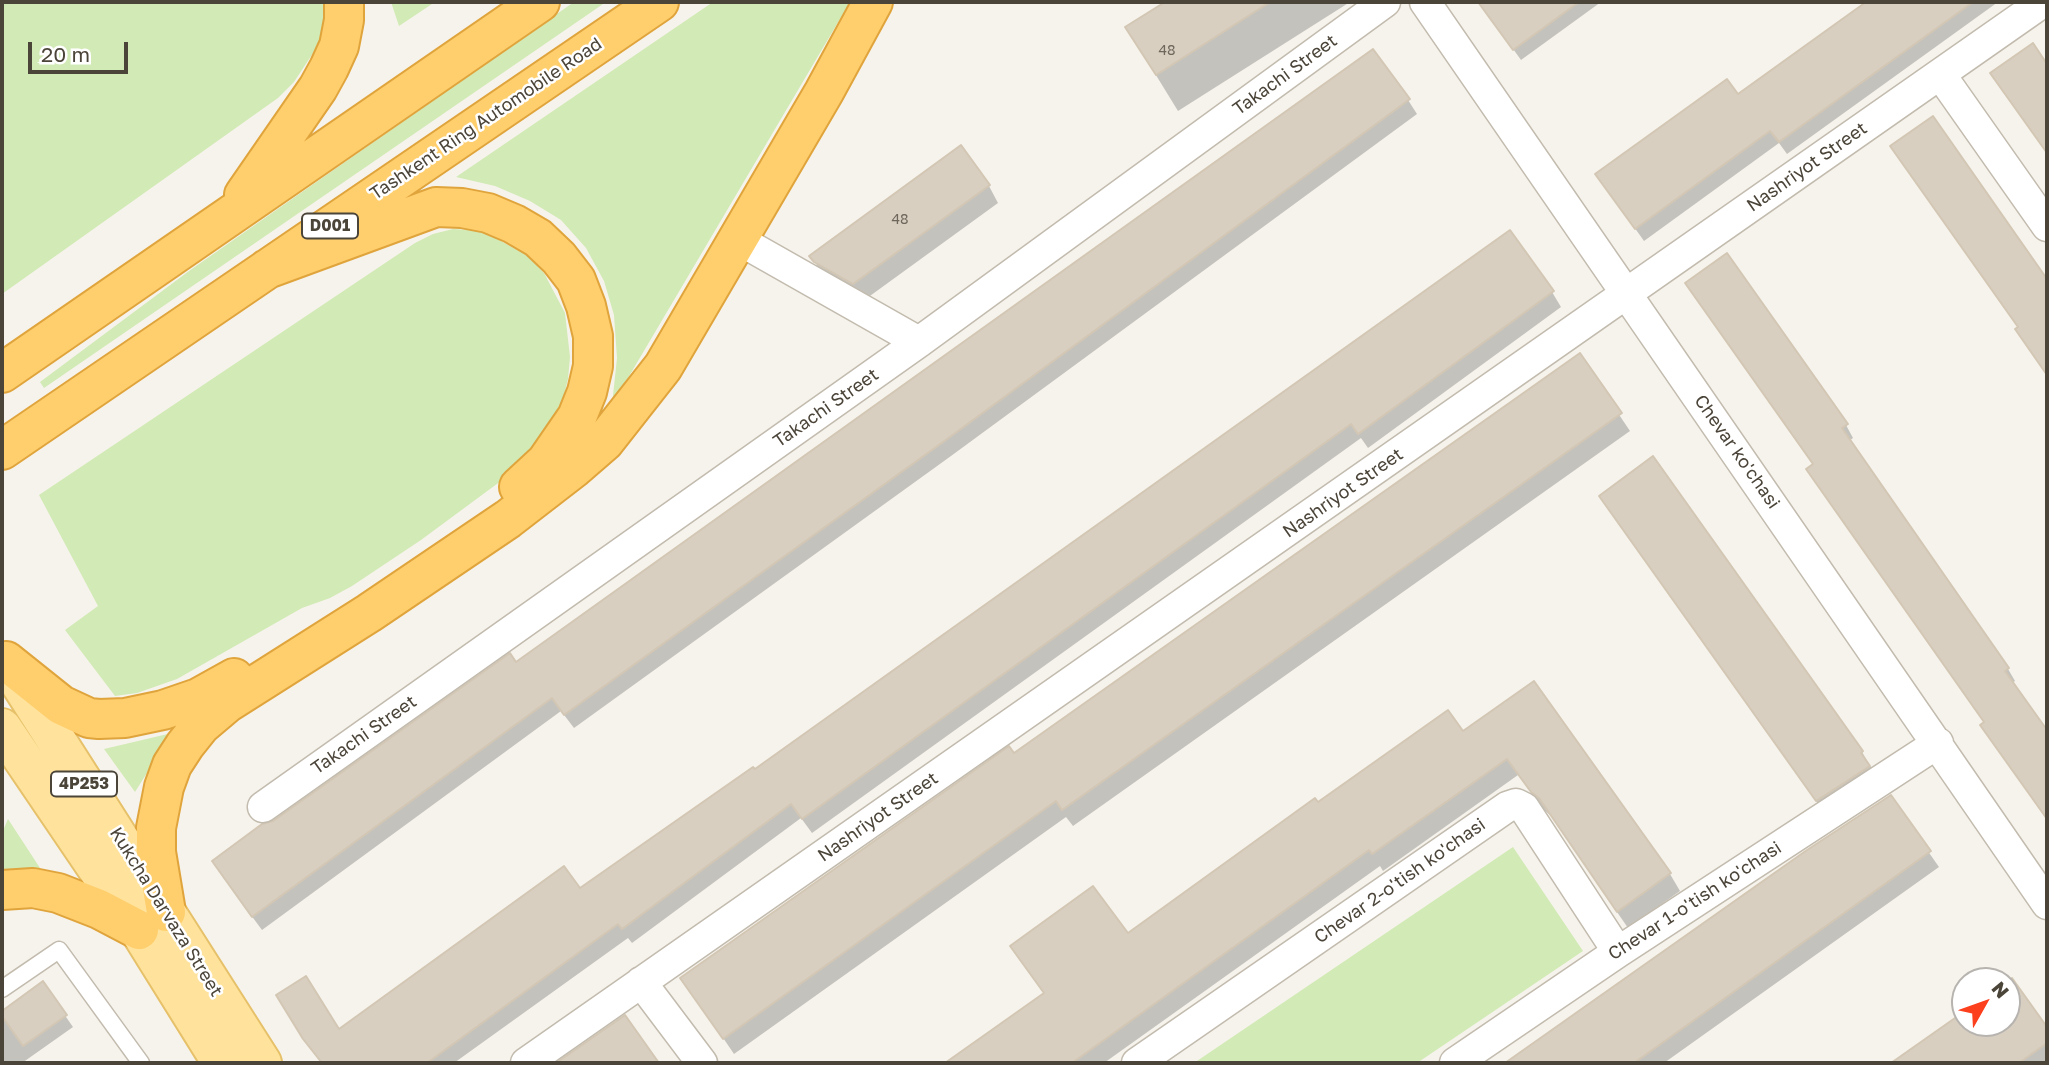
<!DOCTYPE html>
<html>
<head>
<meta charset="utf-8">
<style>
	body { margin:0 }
	#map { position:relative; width:2049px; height:1065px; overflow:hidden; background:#f6f3ec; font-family:"Golos Text",sans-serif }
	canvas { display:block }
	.frame { position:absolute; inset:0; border:4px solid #4b4439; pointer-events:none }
	.north { position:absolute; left:1951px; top:967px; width:70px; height:70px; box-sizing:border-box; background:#fff; border:2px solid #b7b4b0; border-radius:50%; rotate:50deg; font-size:19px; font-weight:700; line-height:28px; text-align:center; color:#4b4439 }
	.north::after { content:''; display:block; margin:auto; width:24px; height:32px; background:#fc3f1d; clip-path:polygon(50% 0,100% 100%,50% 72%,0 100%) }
	.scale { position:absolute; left:28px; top:42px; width:100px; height:32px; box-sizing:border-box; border:4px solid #4b4439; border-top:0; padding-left:9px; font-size:21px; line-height:24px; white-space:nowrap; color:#4b4439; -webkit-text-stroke:5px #fff; paint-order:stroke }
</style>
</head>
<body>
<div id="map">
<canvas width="2049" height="1065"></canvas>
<div class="frame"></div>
<div class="north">N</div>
<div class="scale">20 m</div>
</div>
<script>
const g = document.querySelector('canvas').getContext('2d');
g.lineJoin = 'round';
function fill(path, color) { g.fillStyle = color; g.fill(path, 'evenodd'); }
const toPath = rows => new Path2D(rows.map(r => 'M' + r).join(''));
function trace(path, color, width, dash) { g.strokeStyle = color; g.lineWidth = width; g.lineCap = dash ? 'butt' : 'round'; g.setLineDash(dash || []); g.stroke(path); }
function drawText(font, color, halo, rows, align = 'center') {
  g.font = font + ' "Golos Text",sans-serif'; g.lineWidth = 5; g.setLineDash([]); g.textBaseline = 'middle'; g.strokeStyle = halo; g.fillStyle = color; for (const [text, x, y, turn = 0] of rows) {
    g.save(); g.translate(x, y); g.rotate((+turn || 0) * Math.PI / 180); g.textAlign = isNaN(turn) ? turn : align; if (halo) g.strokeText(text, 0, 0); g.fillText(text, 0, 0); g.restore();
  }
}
fill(toPath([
	[2,2,328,2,321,41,294,82,278,98,2,294],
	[391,2,435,2,399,26],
	[574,2,606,2,44,388,40,382,189,271],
	[713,2,850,2,612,405,617,358,614,315,604,281,586,248,561,220,530,201,495,186,456,177],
	[453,229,472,230,490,235,528,256,544,273,565,313,570,357,568,379,563,399,543,436,509,475,421,540,352,586,330,598,302,608,177,679,137,693,115,696,65,630,98,606,39,495,415,243,433,234],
	[172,733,135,792,104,749],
	[8,819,40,868,2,871,2,833],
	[1513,847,1583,951,1417,1063,1194,1063]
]), '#d2eab5');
fill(toPath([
	[1168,2,1350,2,1178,111,1127,28],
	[1483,2,1601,2,1521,60,1488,14,1481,3],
	[1870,2,1998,2,1787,154,1779,143,1644,241,1597,175,1737,97],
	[1408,100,1417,114,951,456,574,728,561,711,262,930,222,876,214,861,516,665],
	[989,186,998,203,863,301,821,273,812,256],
	[1552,292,1561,307,1368,448,1361,438,812,833,801,818,632,943,628,938,454,1063,321,1063,287,1011,339,1032,580,891,754,772],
	[1694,296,1846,425,1853,438,1849,441,2008,669,2015,681,2012,683,2047,733,2047,820,1990,738,1985,723,1814,466],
	[1579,355,1630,431,1073,826,1066,817,734,1054,683,979,1014,756],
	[1653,459,1862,752,1872,769,1828,818,1611,513,1601,496],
	[1534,683,1670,874,1680,891,1628,928,1551,816,1543,809,1518,775,1383,871,1380,866,1104,1063,947,1063,1044,994,1012,947,1127,936,1317,805,1463,734],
	[1890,797,1939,867,1664,1063,1507,1063,1808,851],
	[2011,980,2047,1030,2047,1063,1894,1063,1965,1013,1965,1023,2007,1023,2007,983],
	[43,984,73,1027,22,1063,2,1063,2,1013],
	[625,1017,658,1063,559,1063]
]), '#0003');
const building = toPath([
	[1165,2,1270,2,1156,75,1125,27,1165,2],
	[1478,2,1579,2,1513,50,1478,2],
	[1866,2,1973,2,1779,142,1770,131,1635,229,1595,174,1727,79,1738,94,1866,2],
	[2033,43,2047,64,2047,153,1990,73,2033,43],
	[1373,49,1410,99,943,442,564,715,552,698,252,917,212,861,262,824,273,821,510,653,516,662,1373,49],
	[1933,116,2047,279,2047,375,2015,329,2018,327,1890,146,1933,116],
	[961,145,990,185,853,284,814,262,809,256,961,145],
	[1510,230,1554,291,1358,434,1351,424,802,819,791,804,622,929,618,924,427,1063,322,1063,303,1039,276,995,306,976,339,1029,564,866,580,888,753,767,755,769,1510,230],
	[1727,253,1848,424,1842,428,2009,668,2005,671,2047,730,2047,819,1980,725,1984,722,1806,469,1813,464,1685,283,1727,253],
	[1580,353,1622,413,1062,810,1056,801,723,1039,680,978,1009,746,1014,753,1580,353],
	[1653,456,1863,751,1861,753,1870,766,1816,801,1599,496,1653,456],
	[1534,681,1671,873,1617,912,1539,798,1531,792,1507,759,1372,854,1369,850,1072,1063,945,1063,1044,993,1010,946,1093,886,1128,933,1315,798,1318,802,1448,710,1463,731,1534,681],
	[1891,795,1931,851,1634,1063,1505,1063,1807,850,1891,795],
	[2012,978,2047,1027,2047,1043,2019,1063,1891,1063,1965,1011,1965,1023,2007,1023,2007,981,2012,978],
	[43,981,67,1015,23,1046,2,1016,2,1011,43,981],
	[625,1015,659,1063,556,1063,625,1015]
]);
fill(building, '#d8cfc1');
trace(building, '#d3c7b4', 2);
const lane = toPath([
	[2,989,59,950,141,1063]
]);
const street = toPath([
	[1425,2,2047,904],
	[1940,74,2047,226],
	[739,240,919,342],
	[263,807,919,342,1385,2],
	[641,982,702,1063],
	[526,1063,2043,2],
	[1137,1063,1507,807,1516,804,1524,808,1618,952],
	[1455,1063,1618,952,1938,743]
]);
const primary = toPath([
	[9,666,262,1063],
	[2,728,139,930,222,1063]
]);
const highway = toPath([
	[244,195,318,88,329,68,339,46,344,20,344,2],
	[267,269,436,207,462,208,488,213,514,224,538,238,559,258,576,280,586,306,593,336,593,366,587,392,577,417,546,462,519,487],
	[2,373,540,2],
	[2,450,659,2],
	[6,661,61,705,89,718,99,719,125,718,163,710,198,698,234,678],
	[2,890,33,888,58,893,99,909,139,930],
	[166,912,156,852,156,828,164,787,172,765,185,745,201,725,227,703,369,613,508,519,574,468,604,442,663,367,824,92,873,2]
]);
trace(lane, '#c2bbae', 19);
trace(street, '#c2bbae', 33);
trace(primary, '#e6c16a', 42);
trace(highway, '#e0a43c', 42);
trace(lane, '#fff', 16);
trace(street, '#fff', 30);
trace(primary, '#ffe39c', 38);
trace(highway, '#ffcf6e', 38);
drawText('14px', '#6e675b', null, [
	["48",1167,51],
	["48",900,220]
]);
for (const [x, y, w] of [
	[330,226,56],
	[84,784,66]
]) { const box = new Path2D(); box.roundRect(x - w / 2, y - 12.5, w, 25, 5); g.fillStyle = '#fff'; g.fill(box); trace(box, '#4b4439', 2); }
drawText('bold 16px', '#4b4439', null, [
	["D001",330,226],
	["4Р253",84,784]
]);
drawText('18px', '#4b4439', '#fff', [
	["Takachi Street",1285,75,-36],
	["Tashkent Ring Automobile Road",486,119,-34],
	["Nashriyot Street",1807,167,-35],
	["Takachi Street",826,408,-35],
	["Chevar ko'chasi",1737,452,55],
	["Nashriyot Street",1343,493,-35],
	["Takachi Street",364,735,-35],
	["Nashriyot Street",878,817,-35],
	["Chevar 2-o'tish ko'chasi",1400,881,-35],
	["Chevar 1-o'tish ko'chasi",1695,901,-33],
	["Kukcha Darvaza Street",166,912,58]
]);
</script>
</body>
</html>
